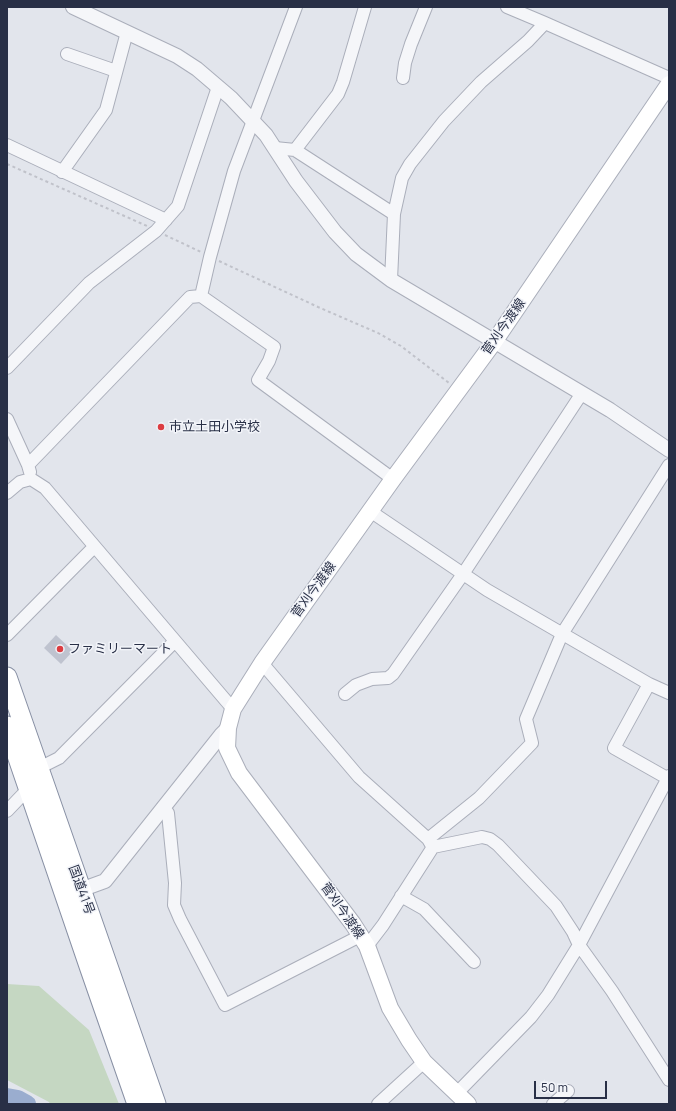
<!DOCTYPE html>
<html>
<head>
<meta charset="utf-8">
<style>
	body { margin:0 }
	#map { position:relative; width:676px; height:1111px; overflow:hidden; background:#e2e5ec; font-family:Manrope,sans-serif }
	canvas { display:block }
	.frame { position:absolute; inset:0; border:8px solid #282f46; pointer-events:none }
	.scale { position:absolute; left:534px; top:1081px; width:73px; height:18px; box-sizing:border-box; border:2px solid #282f46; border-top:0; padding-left:5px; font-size:12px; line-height:14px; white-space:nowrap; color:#282f46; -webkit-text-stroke:3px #f2f4f9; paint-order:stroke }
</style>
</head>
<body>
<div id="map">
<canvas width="676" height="1111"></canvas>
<div class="frame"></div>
<div class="scale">50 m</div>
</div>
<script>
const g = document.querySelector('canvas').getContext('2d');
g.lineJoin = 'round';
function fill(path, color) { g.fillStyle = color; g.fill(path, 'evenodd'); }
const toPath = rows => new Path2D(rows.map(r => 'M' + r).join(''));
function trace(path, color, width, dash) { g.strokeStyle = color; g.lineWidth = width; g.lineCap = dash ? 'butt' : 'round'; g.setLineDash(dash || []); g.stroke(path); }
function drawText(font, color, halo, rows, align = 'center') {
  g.font = font + ' Manrope,"Noto Sans JP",sans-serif'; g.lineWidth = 3; g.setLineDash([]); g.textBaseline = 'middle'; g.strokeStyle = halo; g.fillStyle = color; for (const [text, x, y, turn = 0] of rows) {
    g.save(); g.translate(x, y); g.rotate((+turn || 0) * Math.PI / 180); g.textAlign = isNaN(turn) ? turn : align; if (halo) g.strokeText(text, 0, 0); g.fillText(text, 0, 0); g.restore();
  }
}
fill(toPath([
	[7,984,39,986,89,1030,119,1104,50,1104,49,1102,7,1080]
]), '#c5d7c2');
trace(toPath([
	[7,1097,18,1099,27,1104]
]), '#9aadcf', 18);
fill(toPath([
	[56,635,73,651,61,664,44,648]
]), '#bfc3cf');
const minor = toPath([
	[507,7,545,23,669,78],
	[67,54,116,71],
	[403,78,405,63,411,44,426,7],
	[7,145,166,220],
	[275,148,295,150,394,214],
	[295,150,338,94,343,82,365,7],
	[62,172,106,110,127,32],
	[391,280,394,214,402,178,410,164,444,121,481,82,528,41,545,23],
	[201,296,210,257,234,171,296,7],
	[7,368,89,283,156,231,178,206,218,87],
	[7,419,28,465,30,472],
	[28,465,190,297,201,296,274,347,269,361,258,380,393,479],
	[7,493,20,482,31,479,45,488,233,709],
	[370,511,487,590,649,684,669,693],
	[7,635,94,547],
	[262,663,359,777,428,839,432,846],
	[649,684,614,748,667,778],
	[345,694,356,685,372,679,388,678,393,674,463,574,582,393],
	[39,768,59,758,175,641],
	[163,807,168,813,175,883,174,905,180,919,225,1005,360,936],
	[7,811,28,789],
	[428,839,479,798,532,743,526,719,562,634,669,465],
	[401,896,424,909,474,962],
	[367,946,383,925,433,847,482,837,490,839,498,845,556,906,573,932,579,945,612,991,669,1080],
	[457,1093,531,1017,548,995,579,945,669,776],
	[378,1104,424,1062],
	[553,1104,568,1091]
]);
const tertiary = toPath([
	[73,7,177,56,197,69,231,98,266,135,296,181,335,232,356,254,391,280,610,410,669,450],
	[72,893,105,881,221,735,228,728]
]);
const secondary = toPath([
	[468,1104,424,1062,409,1040,390,1008,367,946,353,924,239,773,227,748,228,728,233,709,262,663,393,479,494,342,669,84]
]);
const trunk = toPath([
	[7,677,156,1104],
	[7,726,90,969,137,1104]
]);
trace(minor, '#aaaeba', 14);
trace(tertiary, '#aaaeba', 16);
trace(secondary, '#aaaeba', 18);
trace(trunk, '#8890a4', 21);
trace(toPath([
	[7,164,147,226],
	[165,235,201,252],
	[219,261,318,307,378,333,401,346,449,383]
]), '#c0c2ca', 2, [3, 3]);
trace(minor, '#f5f6f9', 12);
trace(tertiary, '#f5f6f9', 14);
trace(secondary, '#fff', 16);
trace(trunk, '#fff', 19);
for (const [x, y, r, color] of [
	[161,427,4,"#dc3c41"],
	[60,649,4,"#dc3c41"]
]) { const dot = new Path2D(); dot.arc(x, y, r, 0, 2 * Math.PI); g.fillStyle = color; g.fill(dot); trace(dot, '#f2f4f9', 1.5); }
drawText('13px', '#282f46', '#f2f4f9', [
	["菅刈今渡線",504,327,-55],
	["菅刈今渡線",314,590,-54],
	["国道41号",81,890,70],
	["菅刈今渡線",342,911,55]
]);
drawText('13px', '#282f46', '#f2f4f9', [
	["市立土田小学校",169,427],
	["ファミリーマート",68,649]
], 'left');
</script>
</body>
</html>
